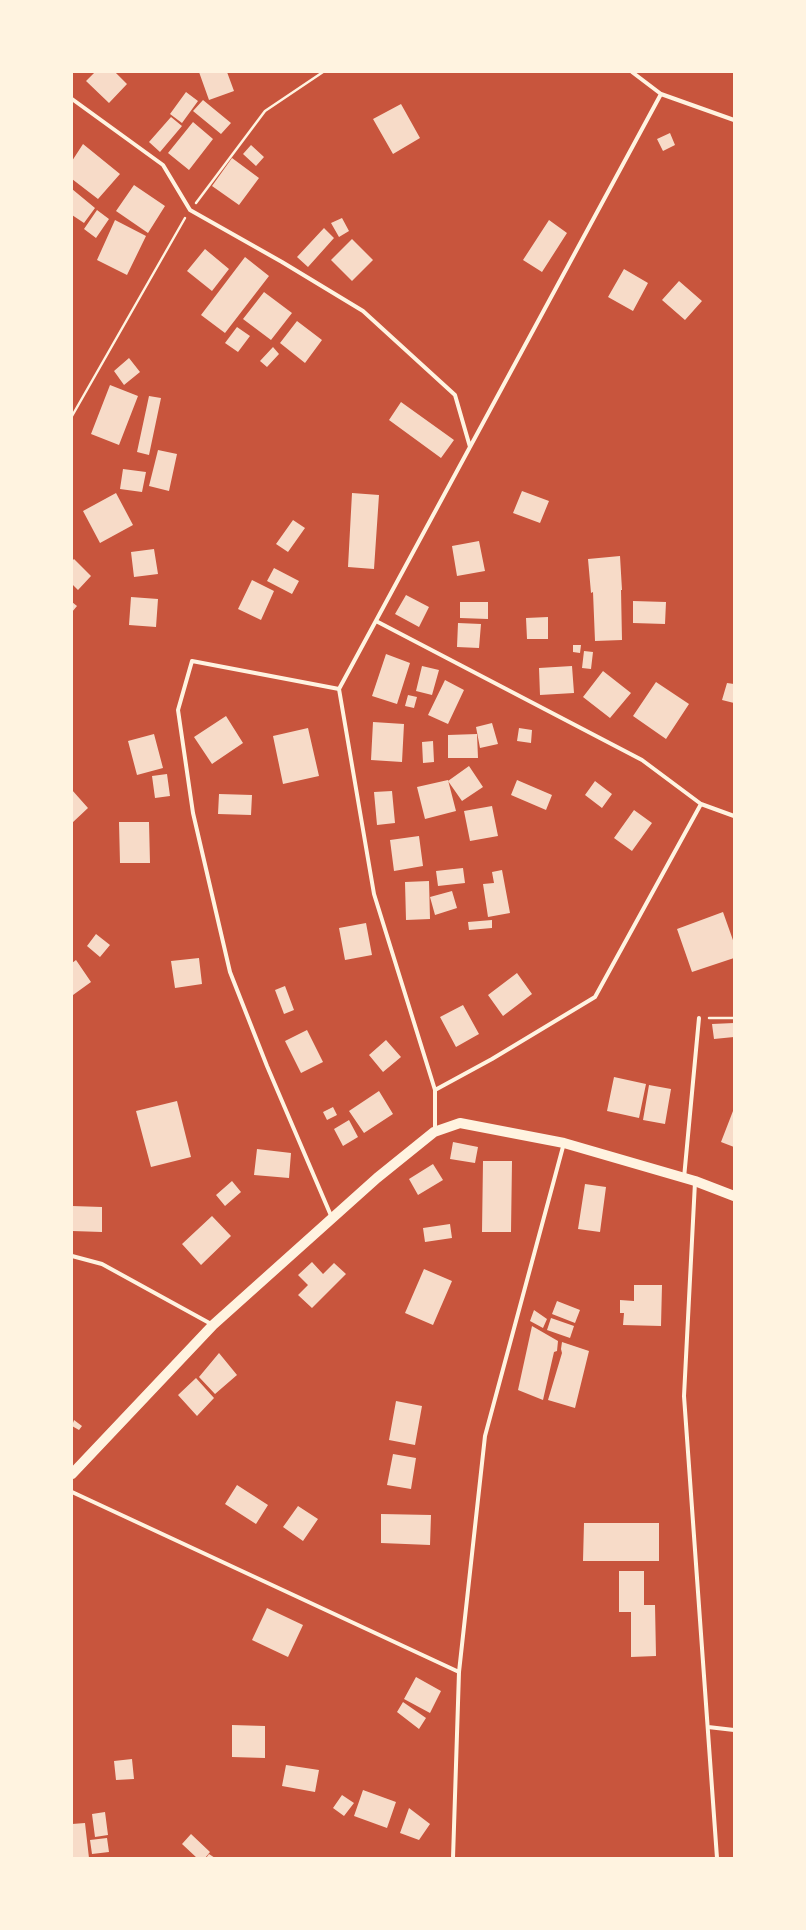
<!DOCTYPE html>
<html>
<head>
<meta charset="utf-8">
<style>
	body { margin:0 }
	#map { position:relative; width:806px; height:1930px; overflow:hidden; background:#c8553d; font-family:"Public Sans",sans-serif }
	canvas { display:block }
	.frame { position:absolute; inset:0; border:73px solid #fff3e0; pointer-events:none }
</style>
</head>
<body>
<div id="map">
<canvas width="806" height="1930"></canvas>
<div class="frame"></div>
</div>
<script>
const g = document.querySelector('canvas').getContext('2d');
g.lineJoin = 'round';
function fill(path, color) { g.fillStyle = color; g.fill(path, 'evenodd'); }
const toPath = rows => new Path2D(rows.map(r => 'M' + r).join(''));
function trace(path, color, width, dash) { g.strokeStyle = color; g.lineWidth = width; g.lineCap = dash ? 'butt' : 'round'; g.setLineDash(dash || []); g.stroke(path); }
fill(toPath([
	[95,72,115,72,127,84,109,103,86,81],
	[199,72,227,72,234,91,209,100],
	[186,92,198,101,182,123,170,114],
	[203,100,231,123,221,134,193,111],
	[401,104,420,138,393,154,373,119],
	[171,117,182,126,160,152,149,142],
	[193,122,213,139,189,170,168,153],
	[670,133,675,145,663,151,657,139],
	[83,144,120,174,98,199,72,179,72,161],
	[251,145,264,157,256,166,243,154],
	[232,158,259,178,239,205,212,186],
	[134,185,165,206,148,233,116,211],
	[72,189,95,208,84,223,72,215],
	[97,210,109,219,96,238,84,229],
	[342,218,349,231,339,237,331,223],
	[115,220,146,236,127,275,97,260],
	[549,220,567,233,542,272,523,260],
	[324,228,334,238,308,267,297,257],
	[352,239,373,260,352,281,331,260],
	[205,249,229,269,212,291,187,271],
	[245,257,269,276,225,333,201,315],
	[624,269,648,283,633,311,608,297],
	[679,281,702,301,685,320,662,300],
	[264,292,292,313,271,340,243,319],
	[297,321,322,340,305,363,280,343],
	[237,327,250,336,238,352,225,343],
	[273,347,279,354,267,367,260,361],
	[129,358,140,372,124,385,114,371],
	[110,385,138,396,119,445,91,434],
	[149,396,161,398,149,455,137,452],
	[401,402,454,440,441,458,389,420],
	[158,450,177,454,169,491,149,486],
	[123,469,146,472,142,492,120,489],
	[522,491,549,501,540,523,513,513],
	[116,493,133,525,100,543,83,511],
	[352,493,379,495,374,569,348,567],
	[293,520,305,528,288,552,276,544],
	[479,541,485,571,457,576,452,546],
	[154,549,158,574,134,577,131,552],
	[620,556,622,590,621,590,622,640,595,641,593,592,591,593,588,559],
	[74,559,91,576,78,590,72,584,72,561],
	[274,568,299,581,292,594,267,581],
	[252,580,274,591,261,620,238,609],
	[406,595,429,607,419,627,395,614],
	[131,597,158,599,156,627,129,625],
	[633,601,666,602,665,624,633,623],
	[72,602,77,606,72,612],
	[460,602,488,602,488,619,460,618],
	[548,617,548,639,527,639,526,618],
	[458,623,481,624,479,648,457,647],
	[573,645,581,645,580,653,573,652],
	[584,651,593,652,591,669,582,668],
	[386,654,410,663,397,704,372,696],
	[422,666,439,670,432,695,416,691],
	[572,666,574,693,540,695,539,668],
	[603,671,631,693,610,718,583,697],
	[445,680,464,690,448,724,428,715],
	[656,682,689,704,666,739,633,716],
	[727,683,734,684,734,703,722,700],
	[408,695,417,697,414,708,405,706],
	[226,716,243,743,212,764,194,737],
	[373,722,404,724,402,762,371,760],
	[492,723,498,744,480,748,476,727],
	[308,728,319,776,283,784,273,736],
	[519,728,532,730,531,743,517,741],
	[154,734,163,768,137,775,128,741],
	[477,734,478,758,448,758,448,735],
	[433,741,434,762,423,763,422,742],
	[469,766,483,787,462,801,448,781],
	[167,774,170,796,155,798,152,776],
	[448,780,456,811,425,819,417,787],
	[517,780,552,795,546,810,511,795],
	[595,781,612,794,602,808,585,795],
	[72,790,88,808,72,823],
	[392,791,395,823,377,825,374,792],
	[219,794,252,795,251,815,218,814],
	[492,806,498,836,470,841,464,811],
	[634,810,652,823,632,851,614,838],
	[119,822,149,822,150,863,120,863],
	[419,836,423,866,394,871,390,840],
	[463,868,465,883,438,886,436,871],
	[502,870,510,913,488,917,483,884,494,883,492,872],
	[429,881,430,919,406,920,405,882],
	[452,891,457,908,435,915,430,897],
	[723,912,734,943,734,958,692,972,677,929],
	[492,920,492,928,469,930,468,922],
	[366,923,372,955,345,960,339,928],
	[96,934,110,945,100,957,87,946],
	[199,958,202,984,175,988,171,961],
	[76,960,91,982,73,995,72,963],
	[517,973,532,994,503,1016,488,995],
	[285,986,294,1010,284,1014,275,990],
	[463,1005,479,1034,456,1047,440,1017],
	[734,1023,734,1037,714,1039,712,1024],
	[307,1030,323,1062,301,1073,285,1041],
	[386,1040,401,1057,383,1072,369,1055],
	[614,1077,646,1084,639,1118,607,1111],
	[649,1085,671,1089,665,1124,643,1120],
	[379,1091,393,1114,364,1133,349,1111],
	[177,1101,191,1157,151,1167,136,1111],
	[333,1107,337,1115,327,1120,323,1112],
	[733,1111,734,1111,734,1147,721,1142],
	[349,1120,358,1137,343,1146,334,1129],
	[453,1142,478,1147,475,1163,450,1159],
	[257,1149,291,1153,289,1178,254,1175],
	[483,1161,512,1161,511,1232,482,1232],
	[433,1164,443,1180,418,1195,409,1179],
	[232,1181,241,1192,225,1206,216,1195],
	[585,1184,606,1187,600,1232,578,1229],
	[72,1206,102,1207,102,1232,72,1231],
	[212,1216,231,1236,201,1265,182,1244],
	[450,1224,452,1238,425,1242,423,1228],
	[312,1262,323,1274,334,1263,346,1274,312,1308,298,1295,308,1285,298,1275],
	[424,1269,452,1281,433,1325,405,1313],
	[634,1285,662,1285,661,1326,623,1325,624,1313,620,1313,620,1300,634,1301],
	[557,1301,580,1310,575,1323,552,1314],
	[534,1310,547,1319,543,1328,530,1321],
	[551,1318,574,1326,570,1338,547,1330],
	[532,1326,558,1341,557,1351,554,1352,543,1400,518,1390],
	[562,1342,589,1351,575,1408,548,1400,562,1353,561,1349],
	[219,1353,237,1375,215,1394,199,1377],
	[196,1378,214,1398,197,1416,178,1395],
	[396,1401,422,1406,415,1445,389,1440],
	[74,1420,82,1426,79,1430,72,1426],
	[393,1454,416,1458,411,1489,387,1485],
	[237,1485,268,1505,256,1524,225,1504],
	[298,1506,318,1519,303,1541,283,1527],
	[381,1514,431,1515,430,1545,381,1543],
	[584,1523,659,1523,659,1561,583,1561],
	[619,1571,644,1571,644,1605,655,1605,656,1656,631,1657,631,1612,619,1612],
	[267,1608,303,1625,288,1657,252,1640],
	[416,1677,441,1691,430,1713,404,1699],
	[403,1702,426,1718,419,1729,397,1712],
	[232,1725,265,1726,265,1758,232,1757],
	[132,1759,134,1779,116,1780,114,1761],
	[286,1765,319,1770,315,1792,282,1786],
	[363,1790,396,1802,387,1828,354,1816],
	[342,1795,354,1803,344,1816,333,1808],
	[409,1808,430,1824,419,1840,400,1833],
	[105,1812,108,1835,95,1837,92,1814],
	[85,1823,89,1858,72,1858,72,1824],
	[191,1834,210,1852,205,1858,197,1858,182,1844],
	[107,1838,109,1852,92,1854,90,1840],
	[209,1854,215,1858,206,1858]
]), '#f7dbc8');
trace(toPath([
	[196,203,265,111,323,72],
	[72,416,185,218],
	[709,1018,734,1018]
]), '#fff3e0', 2.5);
trace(toPath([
	[632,72,661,94,734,120],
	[72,99,163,165,190,210,282,262,363,311,455,395,470,447],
	[376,621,642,760,701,804],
	[435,1090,492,1059,595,997,701,804,734,816],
	[435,1132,435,1090,374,894,339,689,661,94],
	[684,1178,699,1018],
	[695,1182,684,1396,717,1858],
	[332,1218,267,1066,230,972,193,813,178,710,192,661,339,689],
	[72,1256,102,1264,213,1325],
	[72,1492,459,1672],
	[708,1727,734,1730],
	[453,1858,459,1672,485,1436,564,1143]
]), '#fff3e0', 4);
trace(toPath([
	[72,1474,213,1325,377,1178,434,1132,460,1123,564,1143,695,1181,734,1196]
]), '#fff3e0', 10);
</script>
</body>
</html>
